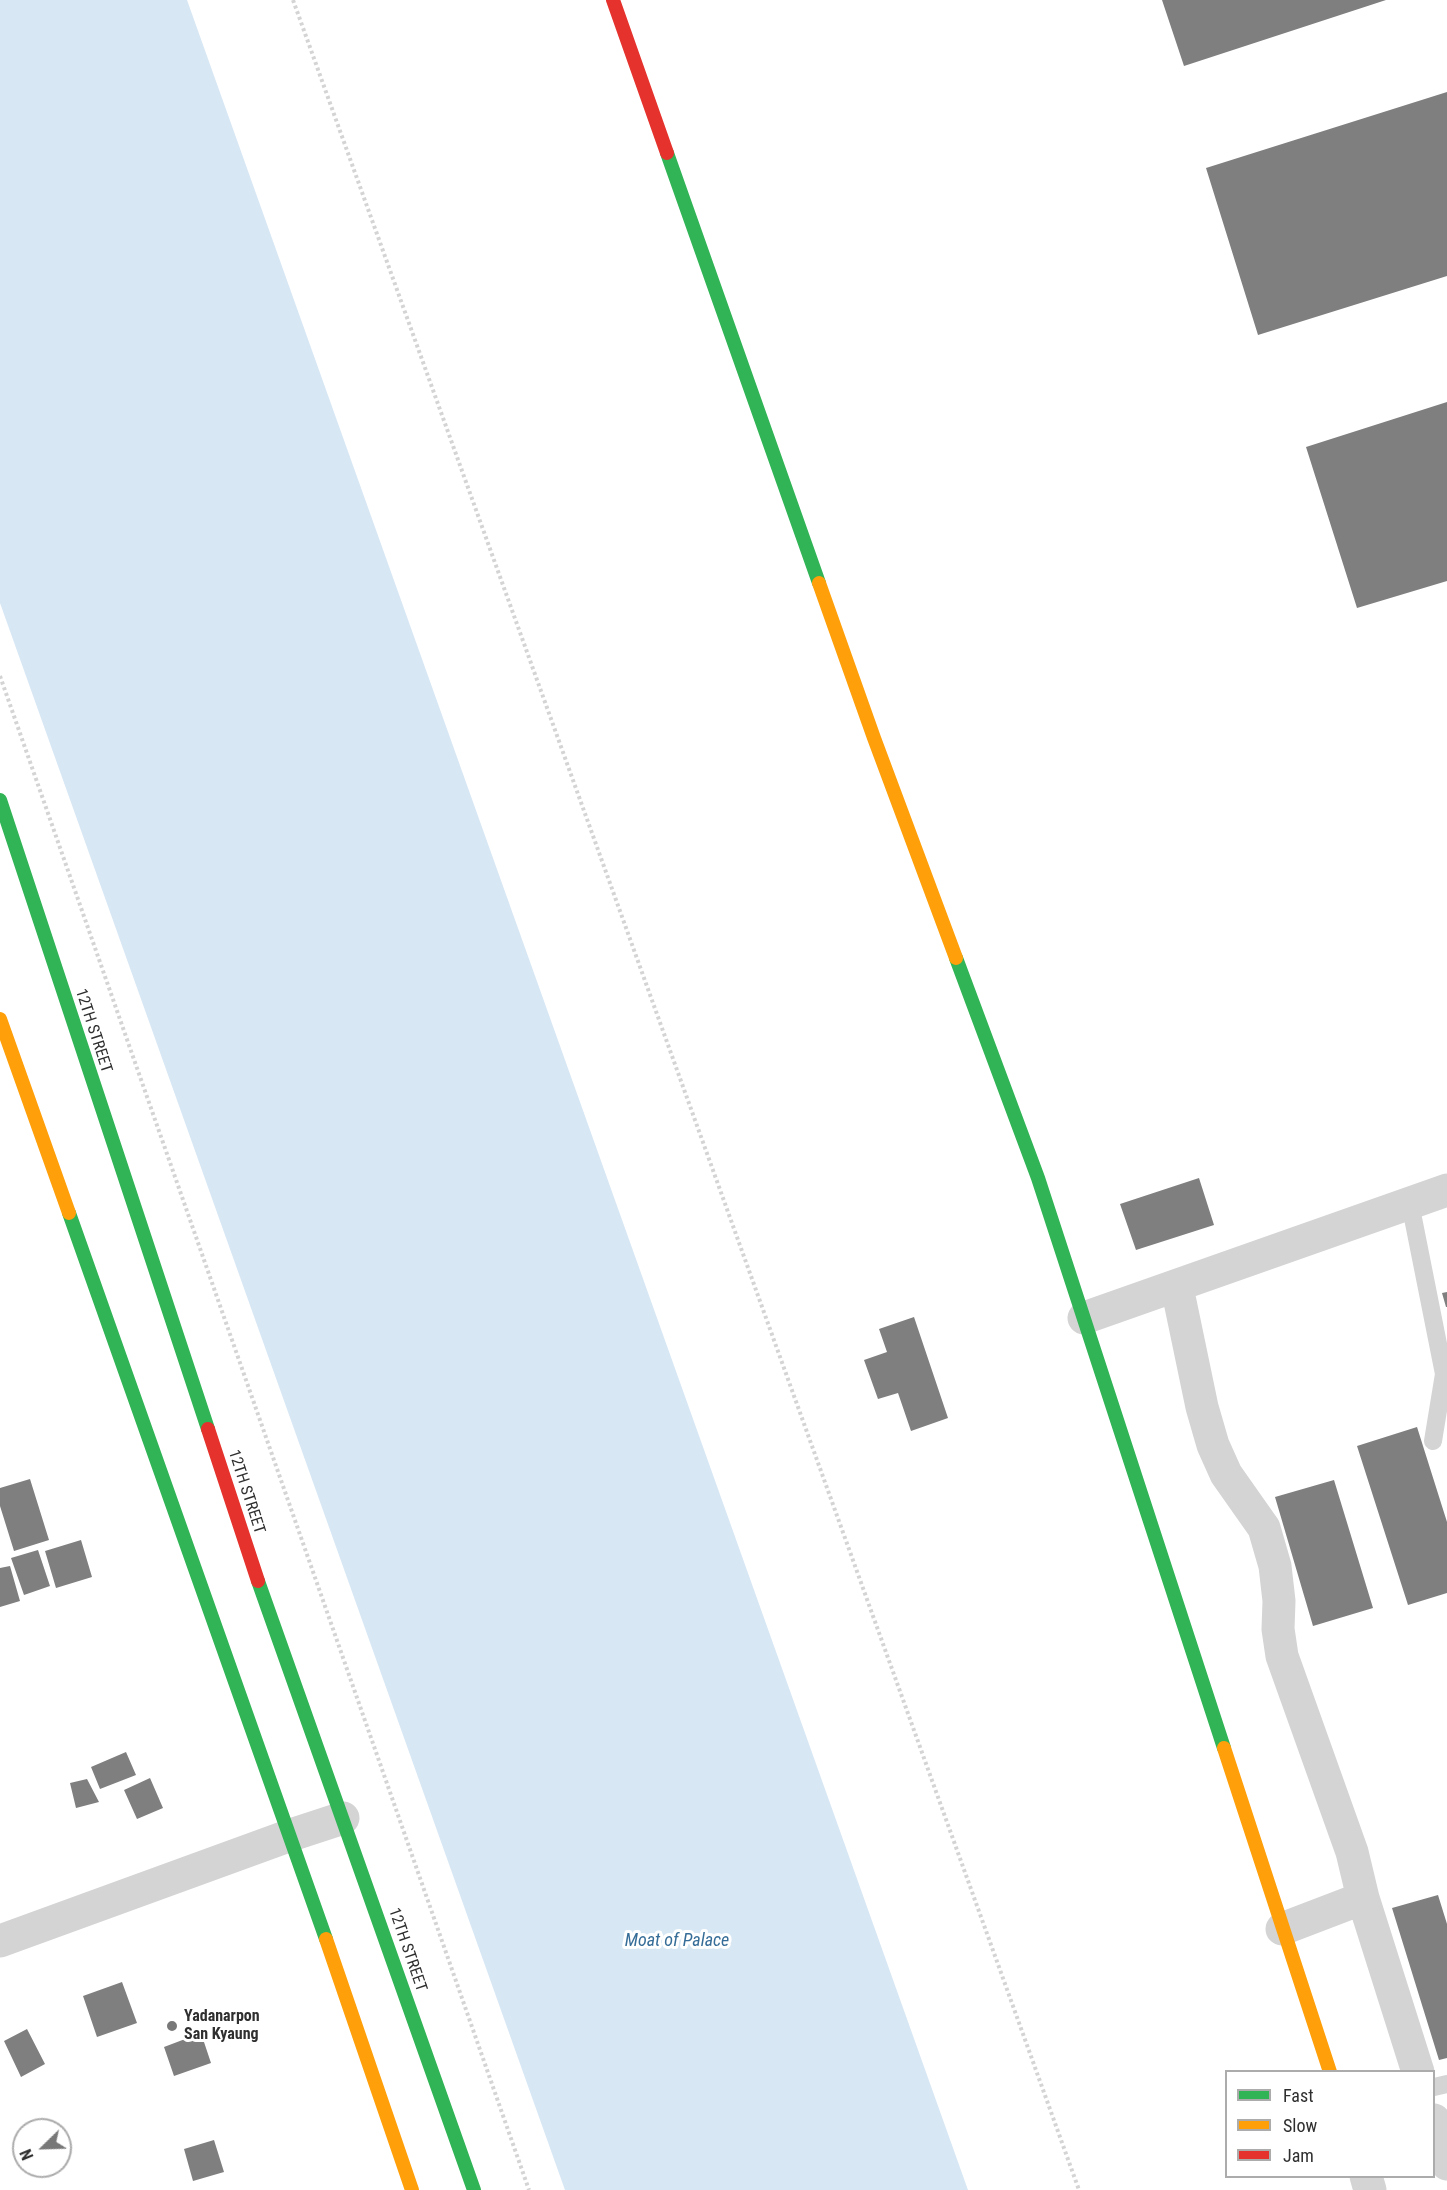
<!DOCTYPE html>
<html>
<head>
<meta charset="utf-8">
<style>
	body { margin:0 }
	#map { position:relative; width:1447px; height:2190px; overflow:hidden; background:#fff; font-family:"Roboto Condensed",sans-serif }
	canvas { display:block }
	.legend { position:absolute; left:1225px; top:2070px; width:210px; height:108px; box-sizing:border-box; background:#fff; border:2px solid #acacac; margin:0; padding:8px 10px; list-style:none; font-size:18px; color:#2f2f2f }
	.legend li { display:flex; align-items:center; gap:12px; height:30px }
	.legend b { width:30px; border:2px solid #acacac }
	.north { position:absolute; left:12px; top:2118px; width:60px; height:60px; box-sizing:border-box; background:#fff; border:2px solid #acacac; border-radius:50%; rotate:247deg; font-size:16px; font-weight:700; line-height:24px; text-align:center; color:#2f2f2f }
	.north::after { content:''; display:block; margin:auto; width:21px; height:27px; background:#787878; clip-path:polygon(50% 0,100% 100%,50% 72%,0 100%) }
</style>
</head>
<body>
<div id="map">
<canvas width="1447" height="2190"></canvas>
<ul class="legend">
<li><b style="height:8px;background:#30b455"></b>Fast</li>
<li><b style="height:8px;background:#ff9f0a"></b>Slow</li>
<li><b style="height:8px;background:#e5322d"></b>Jam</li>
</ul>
<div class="north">N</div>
</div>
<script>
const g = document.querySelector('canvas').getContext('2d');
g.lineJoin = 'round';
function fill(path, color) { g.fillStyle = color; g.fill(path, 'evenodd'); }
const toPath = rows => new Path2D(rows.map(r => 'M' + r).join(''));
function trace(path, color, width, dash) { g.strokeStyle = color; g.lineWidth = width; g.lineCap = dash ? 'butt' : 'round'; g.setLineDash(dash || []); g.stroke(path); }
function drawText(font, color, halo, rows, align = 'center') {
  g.font = font + ' "Roboto Condensed",sans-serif'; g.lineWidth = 6; g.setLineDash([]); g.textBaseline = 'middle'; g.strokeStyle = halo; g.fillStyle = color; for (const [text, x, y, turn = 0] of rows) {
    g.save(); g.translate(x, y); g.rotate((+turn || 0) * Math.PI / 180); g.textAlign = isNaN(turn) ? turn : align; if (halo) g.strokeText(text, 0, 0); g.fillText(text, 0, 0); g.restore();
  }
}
fill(toPath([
	[0,0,187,0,968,2190,565,2190,0,603]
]), '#d7e7f4');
fill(toPath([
	[1162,0,1386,0,1184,66],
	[1447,92,1447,276,1258,335,1206,168],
	[1447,402,1447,581,1357,608,1306,447],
	[1199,1178,1214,1225,1136,1250,1120,1204],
	[1447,1292,1447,1307,1446,1307,1442,1293],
	[914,1317,948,1418,911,1431,898,1393,878,1399,864,1360,887,1352,879,1329],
	[1417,1427,1447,1522,1447,1593,1408,1605,1357,1446],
	[30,1479,49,1540,14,1551,0,1506,0,1488],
	[1334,1480,1373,1608,1313,1626,1275,1497],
	[81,1540,92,1577,56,1588,45,1551],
	[38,1550,50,1586,24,1595,11,1558],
	[10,1566,20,1601,0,1607,0,1568],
	[126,1752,136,1775,100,1789,91,1767],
	[150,1778,163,1808,137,1819,124,1790],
	[87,1779,99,1802,76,1808,70,1783],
	[1438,1895,1447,1924,1447,2058,1439,2060,1392,1908],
	[122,1982,137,2023,97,2037,83,1996],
	[27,2029,45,2064,21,2077,4,2041],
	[201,2033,211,2063,174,2076,164,2047],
	[214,2140,224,2172,193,2181,184,2149]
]), '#7f7f7f');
trace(toPath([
	[293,0,1079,2190],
	[0,676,529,2190]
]), '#d4d4d4', 4, [3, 3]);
trace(toPath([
	[1410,1203,1444,1374,1433,1441],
	[1434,2087,1447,2084]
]), '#d4d4d4', 18);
trace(toPath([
	[1177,1287,1202,1407,1213,1445,1226,1474,1264,1528,1275,1566,1279,1601,1278,1629,1282,1656,1352,1852,1363,1898,1418,2072],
	[1084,1318,1447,1190],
	[1282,1929,1363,1898],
	[0,1941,291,1835,343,1818],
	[1434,2120,1447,2164],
	[1366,2176,1370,2190]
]), '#d4d4d4', 33);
trace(toPath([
	[667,153,819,583],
	[0,800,208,1429],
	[956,958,1038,1178,1224,1748],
	[69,1213,326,1939],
	[258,1581,474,2190]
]), '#30b455', 14);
trace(toPath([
	[819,583,874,738,956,958],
	[0,1019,69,1213],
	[1224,1748,1330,2072],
	[326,1939,412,2190]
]), '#ff9f0a', 14);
trace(toPath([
	[613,0,667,153],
	[208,1429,258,1581]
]), '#e5322d', 14);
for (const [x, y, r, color] of [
	[172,2026,6,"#787878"]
]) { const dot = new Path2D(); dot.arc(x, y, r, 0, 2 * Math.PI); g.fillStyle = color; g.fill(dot); trace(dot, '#fff', 2); }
drawText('16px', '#2f2f2f', '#fff', [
	["12TH STREET",93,1031,72],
	["12TH STREET",246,1492,72],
	["12TH STREET",407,1950,71]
]);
drawText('bold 16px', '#2f2f2f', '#fff', [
	["Yadanarpon",184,2017],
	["San Kyaung",184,2035]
], 'left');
drawText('italic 18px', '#366d98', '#fff', [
	["Moat of Palace",677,1941]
]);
</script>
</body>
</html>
